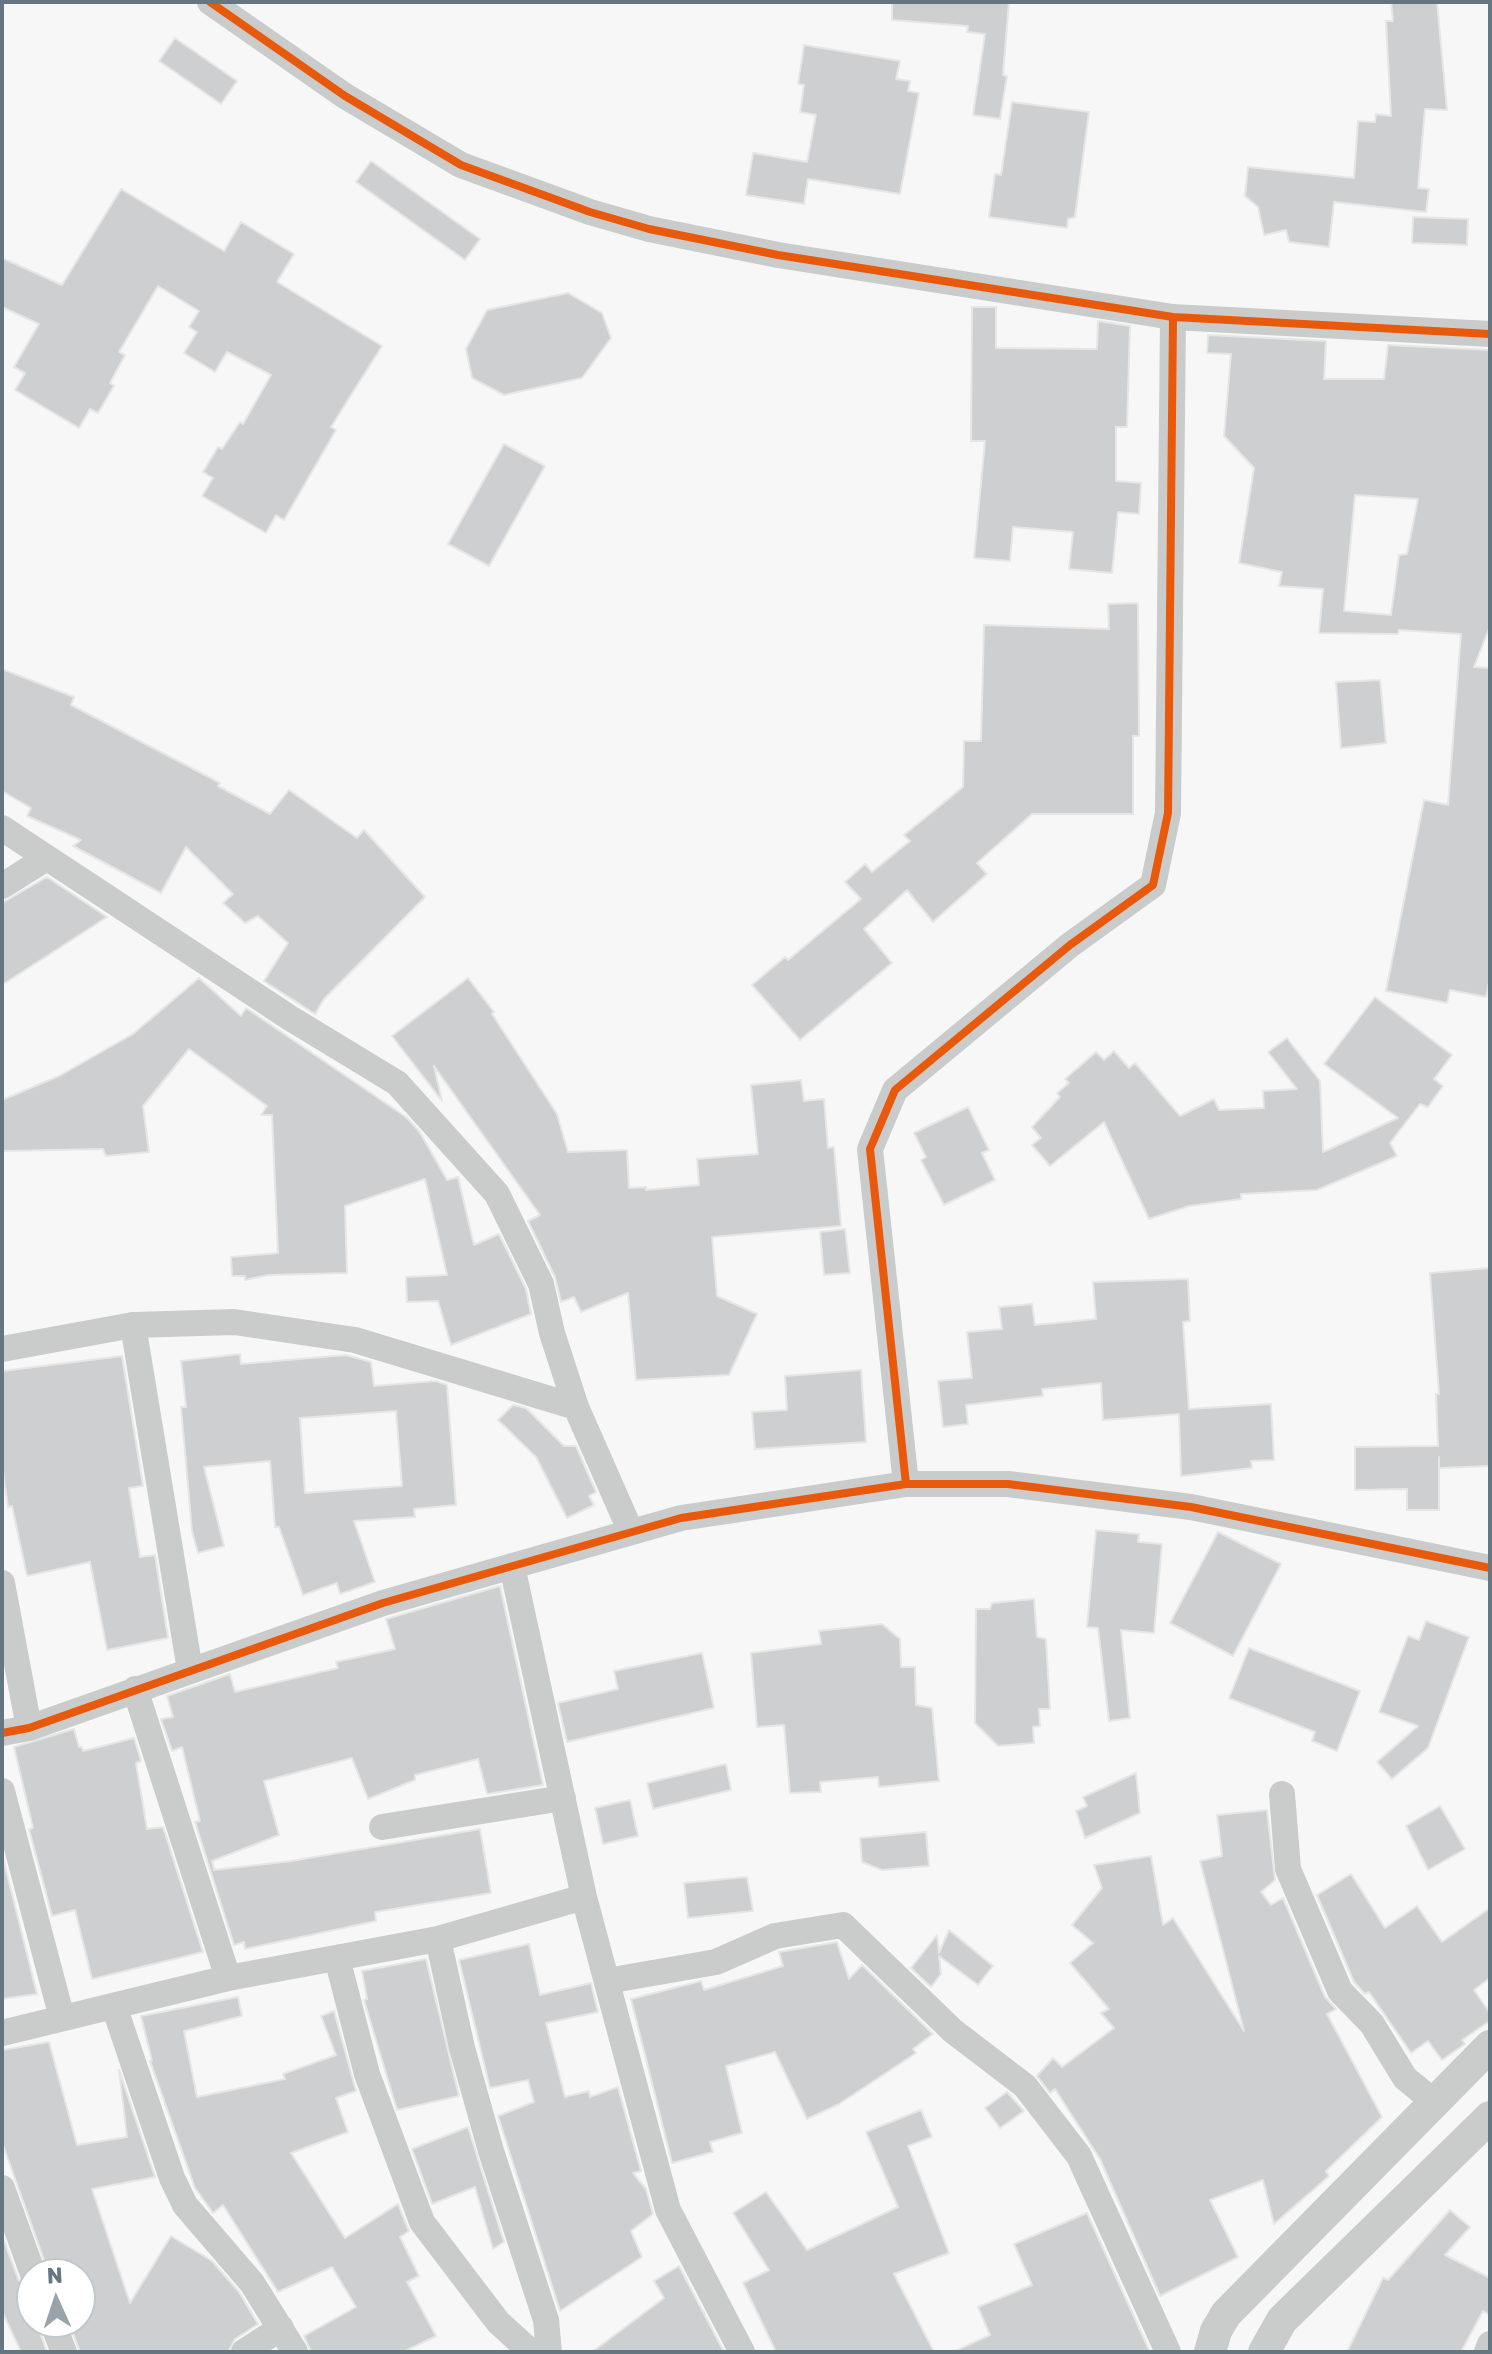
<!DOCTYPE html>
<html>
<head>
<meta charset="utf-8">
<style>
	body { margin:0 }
	#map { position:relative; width:1492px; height:2354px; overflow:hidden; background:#f7f7f7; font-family:Rubik,sans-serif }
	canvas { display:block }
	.frame { position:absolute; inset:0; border:4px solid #657680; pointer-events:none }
	.north { position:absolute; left:16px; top:2258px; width:80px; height:80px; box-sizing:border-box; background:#fff; border:2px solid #c1c8cc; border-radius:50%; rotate:357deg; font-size:22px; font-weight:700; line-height:32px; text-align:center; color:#657680 }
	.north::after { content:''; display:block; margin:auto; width:28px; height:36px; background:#98a3aa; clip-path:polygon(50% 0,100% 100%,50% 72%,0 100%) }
</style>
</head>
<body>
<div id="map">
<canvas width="1492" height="2354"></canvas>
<div class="frame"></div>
<div class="north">N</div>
</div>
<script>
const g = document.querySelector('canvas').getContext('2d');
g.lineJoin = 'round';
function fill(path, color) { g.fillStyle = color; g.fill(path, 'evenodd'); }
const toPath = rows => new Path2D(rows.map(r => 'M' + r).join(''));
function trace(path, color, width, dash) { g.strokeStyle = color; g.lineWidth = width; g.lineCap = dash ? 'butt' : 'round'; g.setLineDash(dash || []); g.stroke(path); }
const building = toPath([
	[892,2,1009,2,1003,75,1007,76,1000,119,973,115,985,34,967,32,968,26,892,20,892,2],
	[1391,2,1437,2,1447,110,1425,109,1418,188,1429,189,1426,212,1334,202,1329,247,1289,242,1286,230,1264,235,1258,207,1245,196,1248,167,1354,178,1358,121,1375,122,1376,114,1391,116,1386,21,1393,21,1391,2],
	[175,38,237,81,221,104,159,61,175,38],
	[804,45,900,61,896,79,910,81,908,91,919,93,900,194,808,179,804,204,746,195,753,153,807,162,816,115,800,112,804,85,798,84,804,45],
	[1012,102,1089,112,1075,217,1068,219,1067,228,989,217,995,174,1001,175,1012,102],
	[371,161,480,239,465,260,356,182,371,161],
	[121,189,224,251,241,222,294,254,277,282,382,346,331,427,336,430,284,520,276,515,266,533,202,496,213,478,203,472,218,447,222,449,240,422,243,424,271,375,227,352,215,372,184,353,197,332,189,327,199,311,158,286,119,352,125,355,110,383,114,386,98,413,90,409,79,428,15,390,25,373,14,367,39,324,2,307,2,258,62,285,121,189],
	[1413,217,1468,219,1467,245,1412,243,1413,217],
	[568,293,602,313,611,338,582,378,504,395,472,378,466,349,487,310,568,293],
	[972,307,996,307,996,348,1097,349,1098,321,1130,326,1127,427,1116,427,1116,481,1141,483,1139,514,1118,512,1112,573,1069,569,1073,532,1013,527,1010,561,974,558,985,441,971,441,972,307],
	[1208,335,1326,341,1324,379,1384,379,1388,345,1490,350,1490,626,1474,667,1490,668,1490,978,1486,997,1450,990,1447,1003,1386,991,1424,800,1448,805,1461,634,1399,630,1398,634,1319,633,1323,589,1279,586,1282,572,1239,563,1254,468,1224,436,1231,354,1207,353,1208,335],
	[1355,495,1418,499,1407,554,1399,555,1391,615,1344,611,1355,495],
	[504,444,545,466,489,566,448,544,504,444],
	[1138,603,1139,736,1133,736,1133,814,1032,814,977,863,987,874,933,922,907,890,864,929,892,963,800,1040,752,985,785,957,788,960,861,899,845,882,865,864,872,872,910,841,904,835,963,787,964,741,981,741,984,625,1109,629,1108,604,1138,603],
	[2,669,74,697,71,705,220,783,218,786,270,814,289,790,357,838,364,830,425,897,324,999,315,1014,264,981,288,943,258,916,245,923,223,903,233,894,186,847,161,893,73,846,81,840,27,816,31,808,2,791,2,669],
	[1380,680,1386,743,1341,748,1336,682,1380,680],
	[47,877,107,917,2,985,2,903,47,877],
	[199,978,241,1016,246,1008,406,1117,419,1131,447,1180,458,1177,474,1245,499,1234,526,1289,531,1314,451,1345,438,1301,407,1302,406,1277,447,1275,425,1179,345,1206,347,1273,268,1275,245,1280,245,1276,232,1276,231,1257,278,1253,272,1115,261,1115,267,1106,189,1049,143,1106,149,1152,106,1156,103,1149,2,1151,2,1100,59,1076,133,1034,199,978],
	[468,978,494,1012,492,1014,557,1114,568,1152,627,1150,629,1188,646,1187,646,1190,699,1185,697,1159,758,1154,751,1085,801,1080,804,1101,824,1099,828,1148,834,1147,841,1226,712,1237,717,1296,757,1314,729,1375,636,1380,628,1293,581,1312,574,1297,561,1302,555,1277,528,1221,540,1215,434,1066,442,1101,392,1036,468,978],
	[1375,997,1452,1055,1434,1079,1443,1086,1428,1107,1420,1104,1390,1143,1397,1156,1317,1190,1241,1194,1241,1199,1189,1206,1149,1219,1104,1122,1050,1166,1032,1145,1041,1138,1032,1127,1060,1097,1057,1093,1069,1083,1065,1079,1096,1052,1104,1060,1114,1051,1129,1068,1135,1063,1180,1116,1214,1099,1219,1110,1264,1108,1263,1091,1297,1089,1268,1052,1287,1038,1320,1081,1323,1152,1398,1118,1324,1064,1375,997],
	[968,1107,989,1150,982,1153,995,1180,944,1205,921,1160,926,1157,914,1133,968,1107],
	[845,1229,850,1273,824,1275,820,1232,845,1229],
	[1490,1268,1490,1466,1439,1468,1439,1457,1439,1510,1407,1510,1407,1489,1355,1490,1355,1447,1438,1446,1436,1394,1439,1394,1430,1273,1490,1268],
	[1188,1279,1190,1321,1183,1322,1189,1409,1271,1404,1274,1460,1251,1461,1252,1468,1181,1476,1179,1414,1103,1420,1101,1383,1042,1389,1043,1396,966,1405,968,1424,943,1427,938,1381,972,1378,967,1332,1002,1329,999,1307,1032,1304,1035,1325,1096,1319,1093,1282,1188,1279],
	[240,1354,241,1364,346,1355,371,1362,374,1386,436,1381,447,1385,456,1505,414,1509,415,1517,354,1521,375,1582,340,1594,337,1583,303,1595,279,1527,275,1527,270,1461,204,1467,224,1546,198,1553,192,1531,181,1407,186,1407,181,1361,240,1354],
	[396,1411,402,1486,305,1493,300,1418,396,1411],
	[122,1356,143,1486,129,1488,140,1557,155,1555,168,1638,107,1650,90,1562,27,1576,12,1506,8,1507,2,1464,2,1371,122,1356],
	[861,1370,866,1442,755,1449,752,1412,787,1410,785,1376,861,1370],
	[513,1405,526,1408,564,1446,576,1446,596,1492,589,1496,594,1505,567,1518,536,1457,498,1420,513,1405],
	[1096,1530,1139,1534,1138,1542,1162,1544,1154,1633,1121,1630,1130,1718,1109,1721,1098,1628,1087,1627,1096,1530],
	[1218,1532,1281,1564,1233,1656,1170,1623,1218,1532],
	[500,1586,543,1785,487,1794,478,1759,415,1775,415,1780,368,1799,352,1758,264,1781,279,1835,212,1861,214,1870,291,1861,480,1829,491,1893,375,1912,376,1921,245,1949,244,1942,234,1945,195,1822,200,1821,182,1747,172,1751,161,1719,173,1717,167,1696,230,1674,235,1692,338,1668,336,1662,395,1649,386,1619,500,1586],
	[1034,1599,1037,1637,1046,1639,1050,1709,1039,1709,1040,1726,1033,1727,1034,1743,998,1746,975,1723,976,1609,990,1609,992,1603,1034,1599],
	[1426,1621,1469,1637,1428,1748,1392,1779,1377,1762,1418,1726,1379,1712,1408,1636,1419,1640,1426,1621],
	[882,1624,900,1639,901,1667,915,1667,916,1705,932,1708,939,1781,879,1787,878,1777,820,1782,821,1792,790,1793,784,1725,757,1727,751,1653,821,1644,819,1631,882,1624],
	[1249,1648,1360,1691,1337,1751,1312,1741,1315,1732,1229,1698,1249,1648],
	[702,1653,714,1708,567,1742,558,1703,618,1689,614,1671,702,1653],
	[74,1729,79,1747,82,1747,83,1751,134,1738,141,1761,136,1763,147,1829,163,1827,203,1952,92,1979,75,1910,52,1916,29,1829,33,1828,14,1747,74,1729],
	[726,1764,731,1790,653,1809,647,1783,726,1764],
	[1136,1773,1140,1813,1085,1838,1076,1811,1087,1806,1083,1797,1136,1773],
	[630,1800,638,1836,603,1844,595,1808,630,1800],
	[1440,1806,1465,1849,1428,1870,1406,1826,1440,1806],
	[1267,1810,1275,1880,1261,1892,1271,1905,1283,1898,1325,1997,1336,2009,1327,2014,1382,2117,1326,2171,1329,2176,1274,2224,1263,2180,1210,2200,1238,2257,1160,2296,1100,2159,1055,2089,1050,2093,1037,2076,1053,2058,1062,2067,1114,2028,1101,2013,1109,2009,1070,1963,1093,1943,1072,1925,1102,1888,1094,1865,1151,1856,1163,1925,1173,1918,1244,2031,1200,1861,1222,1856,1217,1815,1267,1810],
	[926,1832,929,1866,882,1870,862,1862,860,1838,926,1832],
	[2,1854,37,1994,2,1999,2,1854],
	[1351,1874,1385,1928,1417,1906,1442,1942,1490,1908,1490,1978,1474,1990,1490,2013,1490,2021,1462,2040,1465,2044,1442,2060,1428,2041,1411,2053,1369,1992,1365,1994,1354,1982,1317,1895,1351,1874],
	[747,1877,753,1911,688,1918,684,1883,747,1877],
	[949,1930,993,1966,978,1985,939,1956,941,1974,931,1987,911,1968,937,1935,939,1953,949,1930],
	[837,1942,849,1979,862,1965,933,2034,913,2049,916,2053,839,2104,807,2119,775,2052,726,2066,742,2133,710,2142,713,2152,672,2163,631,1999,701,1981,704,1990,783,1966,779,1952,837,1942],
	[529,1944,540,1995,591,1983,598,2012,546,2023,565,2097,589,2091,590,2097,618,2087,641,2171,633,2173,646,2189,653,2214,631,2231,642,2257,560,2311,498,2116,534,2102,528,2080,490,2088,459,1960,529,1944],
	[426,1959,459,2096,397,2110,364,2000,367,1999,362,1971,426,1959],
	[238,1997,242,2016,184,2031,197,2097,285,2079,283,2074,336,2055,321,2016,334,2011,356,2091,336,2098,348,2132,291,2153,345,2238,398,2204,409,2231,400,2237,419,2276,407,2282,436,2336,403,2352,311,2352,304,2336,356,2307,332,2267,278,2292,223,2205,213,2213,195,2188,150,2061,152,2061,141,2016,238,1997],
	[49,2042,77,2145,127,2137,119,2070,155,2177,92,2189,130,2303,171,2236,212,2261,239,2292,258,2324,235,2339,228,2352,80,2352,69,2322,80,2322,80,2274,49,2274,2,2142,2,2050,49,2042],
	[1007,2092,1024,2111,1000,2128,985,2108,1007,2092],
	[921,2110,932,2137,908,2146,949,2253,894,2274,934,2352,776,2352,743,2283,769,2270,733,2213,766,2192,807,2250,898,2207,866,2132,921,2110],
	[468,2127,504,2242,493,2249,475,2187,432,2204,412,2149,468,2127],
	[1450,2210,1470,2227,1445,2255,1490,2278,1490,2315,1483,2311,1461,2352,1347,2352,1383,2278,1388,2280,1450,2210],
	[1087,2213,1150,2352,953,2352,990,2335,978,2307,1032,2285,1014,2244,1087,2213],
	[2,2235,18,2279,32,2300,32,2322,36,2322,47,2352,21,2352,2,2311,2,2235],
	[679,2266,724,2352,592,2352,664,2298,654,2281,679,2266]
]);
fill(building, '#cecfd0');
trace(building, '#e6e6e6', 2);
trace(toPath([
	[210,2,345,96,461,165,590,212,649,229,778,255,1173,317,1490,334],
	[2,828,290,1018,397,1083,497,1194,541,1284,552,1333,576,1407,631,1532],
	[2,886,45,859],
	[133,1325,190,1670],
	[2,1349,133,1325,234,1322,355,1340,576,1407],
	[906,1484,870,1149,895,1090,1070,945,1153,885,1168,813,1173,317],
	[512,1566,584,1897,668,2210,742,2352],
	[2,1583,29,1728],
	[135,1689,228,1978],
	[2,1733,29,1728,383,1603,681,1518,906,1484,1008,1484,1191,1507,1490,1568],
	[2,1791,62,2018],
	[1282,1794,1288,1869,1340,1991,1372,2024,1405,2078,1433,2101],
	[382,1827,563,1798],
	[438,1939,462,2048,491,2151,546,2320,549,2352],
	[337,1958,367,2074,422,2222,498,2322,531,2352],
	[607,1981,716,1962,775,1936,843,1925,953,2031,1025,2086,1079,2156,1168,2352],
	[114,2006,172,2178,185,2205,252,2283,295,2352],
	[2,2033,228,1978,438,1939,584,1897],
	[2,2188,33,2274],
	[52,2322,64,2352],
	[244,2352,281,2328],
	[1487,2352,1490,2344]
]), '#cacccc', 26);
trace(toPath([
	[1210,2352,1216,2331,1226,2314,1490,2046],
	[1264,2352,1282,2320,1490,2117]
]), '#cacccc', 32);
trace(toPath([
	[210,2,345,96,461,165,590,212,649,229,778,255,1173,317,1490,334],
	[906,1484,870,1149,895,1090,1070,945,1153,885,1168,813,1173,317],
	[2,1733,29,1728,383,1603,681,1518,906,1484,1008,1484,1191,1507,1490,1568]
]), '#e8590c', 8);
</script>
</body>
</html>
